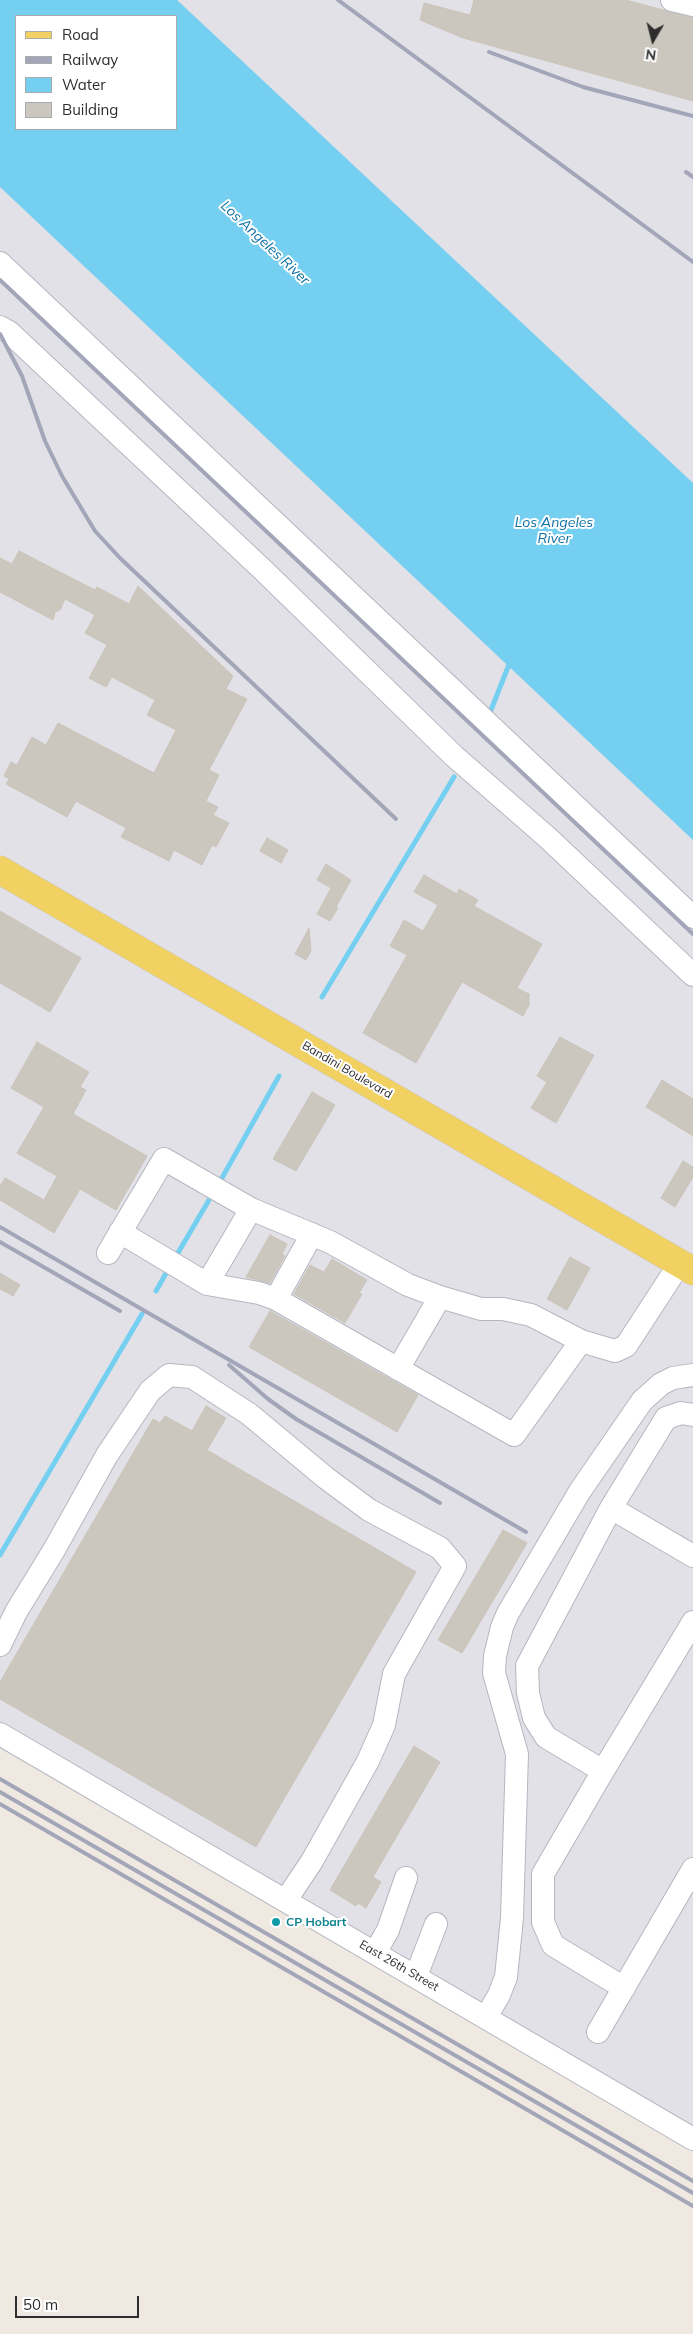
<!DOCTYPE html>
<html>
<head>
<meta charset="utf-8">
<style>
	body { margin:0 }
	#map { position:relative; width:693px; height:2334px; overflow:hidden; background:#efe9e1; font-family:Mulish,sans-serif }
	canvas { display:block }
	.legend { position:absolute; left:15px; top:15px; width:162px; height:115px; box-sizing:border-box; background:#fff; border:1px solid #ababab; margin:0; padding:6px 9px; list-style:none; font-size:15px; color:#2e2e2e }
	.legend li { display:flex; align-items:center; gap:10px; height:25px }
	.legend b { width:25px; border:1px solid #ababab }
	.north { position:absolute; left:628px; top:15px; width:50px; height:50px; -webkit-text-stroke:4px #fff; paint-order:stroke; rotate:188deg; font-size:14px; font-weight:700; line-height:20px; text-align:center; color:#2e2e2e }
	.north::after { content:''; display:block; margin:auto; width:18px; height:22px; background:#2e2e2e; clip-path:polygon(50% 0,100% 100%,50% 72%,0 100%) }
	.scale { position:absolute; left:15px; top:2296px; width:124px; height:22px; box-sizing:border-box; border:2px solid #2e2e2e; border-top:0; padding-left:6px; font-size:15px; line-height:18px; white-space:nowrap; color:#2e2e2e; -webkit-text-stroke:4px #fff; paint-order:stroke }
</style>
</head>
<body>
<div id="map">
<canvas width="693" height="2334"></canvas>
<ul class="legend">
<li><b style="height:6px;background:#f2d163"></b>Road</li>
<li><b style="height:6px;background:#a3a6b8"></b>Railway</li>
<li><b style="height:14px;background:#75cff0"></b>Water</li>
<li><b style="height:14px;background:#cbc7bf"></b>Building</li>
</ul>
<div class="north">N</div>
<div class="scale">50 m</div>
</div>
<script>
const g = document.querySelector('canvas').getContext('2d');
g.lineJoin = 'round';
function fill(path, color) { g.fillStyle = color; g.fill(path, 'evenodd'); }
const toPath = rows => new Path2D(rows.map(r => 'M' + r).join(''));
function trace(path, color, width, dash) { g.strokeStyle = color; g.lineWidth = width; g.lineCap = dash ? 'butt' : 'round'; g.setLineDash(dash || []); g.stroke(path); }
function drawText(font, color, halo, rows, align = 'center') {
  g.font = font + ' Mulish,sans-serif'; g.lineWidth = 4; g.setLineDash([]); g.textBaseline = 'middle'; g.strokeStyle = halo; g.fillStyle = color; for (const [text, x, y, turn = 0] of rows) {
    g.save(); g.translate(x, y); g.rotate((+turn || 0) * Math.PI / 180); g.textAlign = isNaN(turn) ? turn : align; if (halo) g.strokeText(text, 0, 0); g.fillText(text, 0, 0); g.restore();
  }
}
fill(toPath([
	[0,0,693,0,693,2126,0,1728],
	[16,16,176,16,176,129,16,129]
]), '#e3e1e8');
fill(toPath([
	[0,0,177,0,693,483,693,840,0,187],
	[16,16,176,16,176,129,16,129]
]), '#75cff0');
trace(toPath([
	[491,710,510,662],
	[322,997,454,777],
	[222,1178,279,1076],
	[175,1258,209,1200],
	[156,1291,169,1268],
	[0,1555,142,1314]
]), '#75cff0', 5);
const building = toPath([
	[474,0,626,0,693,18,693,101,463,38,420,20,424,3,470,15,474,0],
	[19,551,95,590,97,587,129,604,138,586,233,676,226,689,247,699,209,770,219,775,206,801,218,807,213,815,229,823,216,847,212,845,202,865,174,850,169,861,121,837,126,828,76,801,67,817,6,784,9,779,4,776,11,762,17,765,32,737,46,745,58,723,154,773,176,730,147,715,155,700,112,677,106,687,89,678,107,645,85,633,95,615,65,599,60,610,55,612,53,620,0,592,0,558,12,564,19,551],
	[267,838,288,850,281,863,260,851,267,838],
	[326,864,351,880,336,907,338,908,330,921,317,914,331,888,317,880,326,864],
	[424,875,457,894,459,889,478,900,474,906,542,944,517,988,529,994,529,1005,523,1016,462,982,416,1063,363,1033,407,955,390,946,404,920,423,931,438,905,414,892,424,875],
	[0,911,81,958,50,1012,0,983,0,911],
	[309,928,311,951,306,960,295,954,309,928],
	[560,1037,594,1055,556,1123,531,1108,547,1082,537,1076,560,1037],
	[37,1042,89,1072,80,1087,86,1090,73,1114,147,1156,116,1210,80,1189,54,1233,0,1200,0,1186,5,1178,44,1200,57,1176,17,1153,44,1107,11,1088,37,1042],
	[662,1080,693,1099,693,1136,646,1107,662,1080],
	[312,1092,335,1105,296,1171,273,1159,312,1092],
	[683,1161,693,1167,693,1177,675,1207,661,1198,683,1161],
	[270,1235,287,1244,282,1254,285,1256,270,1283,246,1277,270,1235],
	[570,1257,590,1268,567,1310,547,1299,570,1257],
	[332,1259,367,1280,359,1293,362,1294,345,1323,294,1294,310,1265,324,1272,332,1259],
	[0,1273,20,1285,13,1296,0,1289,0,1273],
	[270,1311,418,1395,397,1432,249,1347,270,1311],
	[206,1406,226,1418,207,1450,416,1572,256,1847,0,1699,0,1682,153,1419,160,1423,165,1416,192,1431,206,1406],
	[503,1530,527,1543,462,1653,438,1640,503,1530],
	[414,1746,440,1762,373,1877,381,1882,366,1908,358,1903,356,1906,330,1890,414,1746]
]);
fill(building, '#cbc7bf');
trace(building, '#cbc5ba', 1);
const minor = toPath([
	[672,0,693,5],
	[0,263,693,917],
	[0,327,9,332,262,569,454,756,548,838,693,975],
	[120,1232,207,1284,259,1293,276,1299,514,1435,581,1341],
	[108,1253,164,1159,251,1209,330,1242,408,1285,440,1297,481,1309,503,1309,531,1315,581,1341,615,1351,626,1346,680,1263],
	[207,1284,251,1209],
	[276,1299,312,1234],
	[398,1369,440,1297],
	[611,1508,693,1556],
	[0,1645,16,1612,54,1550,107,1455,150,1391,169,1375,192,1377,249,1414,326,1478,369,1510,440,1548,455,1566,394,1674,384,1725,368,1761,312,1861,286,1900],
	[0,1734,693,2139],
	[603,1771,693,1622],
	[375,1953,388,1930,406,1878],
	[416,1976,436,1924],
	[624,1988,553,1945,543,1922,543,1874,603,1771,546,1737,534,1718,528,1693,527,1666,611,1508,666,1418,681,1413,693,1415],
	[486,2017,499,1995,506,1977,512,1918,517,1754,494,1673,495,1656,502,1627,508,1613,580,1491,642,1401,661,1384,673,1378,693,1375],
	[598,2032,693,1869]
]);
const major = toPath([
	[0,870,693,1271]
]);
trace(minor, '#b4b7c1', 24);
trace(major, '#c9c9c9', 29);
trace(minor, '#fff', 22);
trace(major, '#f2d163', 28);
trace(toPath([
	[338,0,693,262],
	[489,52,583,87,693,116],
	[686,172,693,177],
	[0,280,693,934],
	[0,334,22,376,45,441,62,476,95,531,120,558,396,819],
	[0,1227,526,1532],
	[0,1242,120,1311],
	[229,1365,268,1399,296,1419,440,1503],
	[0,1779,693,2181],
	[0,1792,693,2193],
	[0,1804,693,2206]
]), '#a3a6b8', 4);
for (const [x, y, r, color] of [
	[276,1922,5,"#0f9aa8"]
]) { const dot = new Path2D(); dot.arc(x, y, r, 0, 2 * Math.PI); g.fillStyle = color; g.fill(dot); trace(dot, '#fff', 2); }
drawText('12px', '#2e2e2e', '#fff', [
	["Bandini Boulevard",347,1070,30],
	["East 26th Street",399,1966,30]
]);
drawText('bold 12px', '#0d838f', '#fff', [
	["CP Hobart",286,1922]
], 'left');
drawText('italic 14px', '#0d6fa3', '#fff', [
	["Los Angeles River",265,243,43],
	["Los Angeles",554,523],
	["River",554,539]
]);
</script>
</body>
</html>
